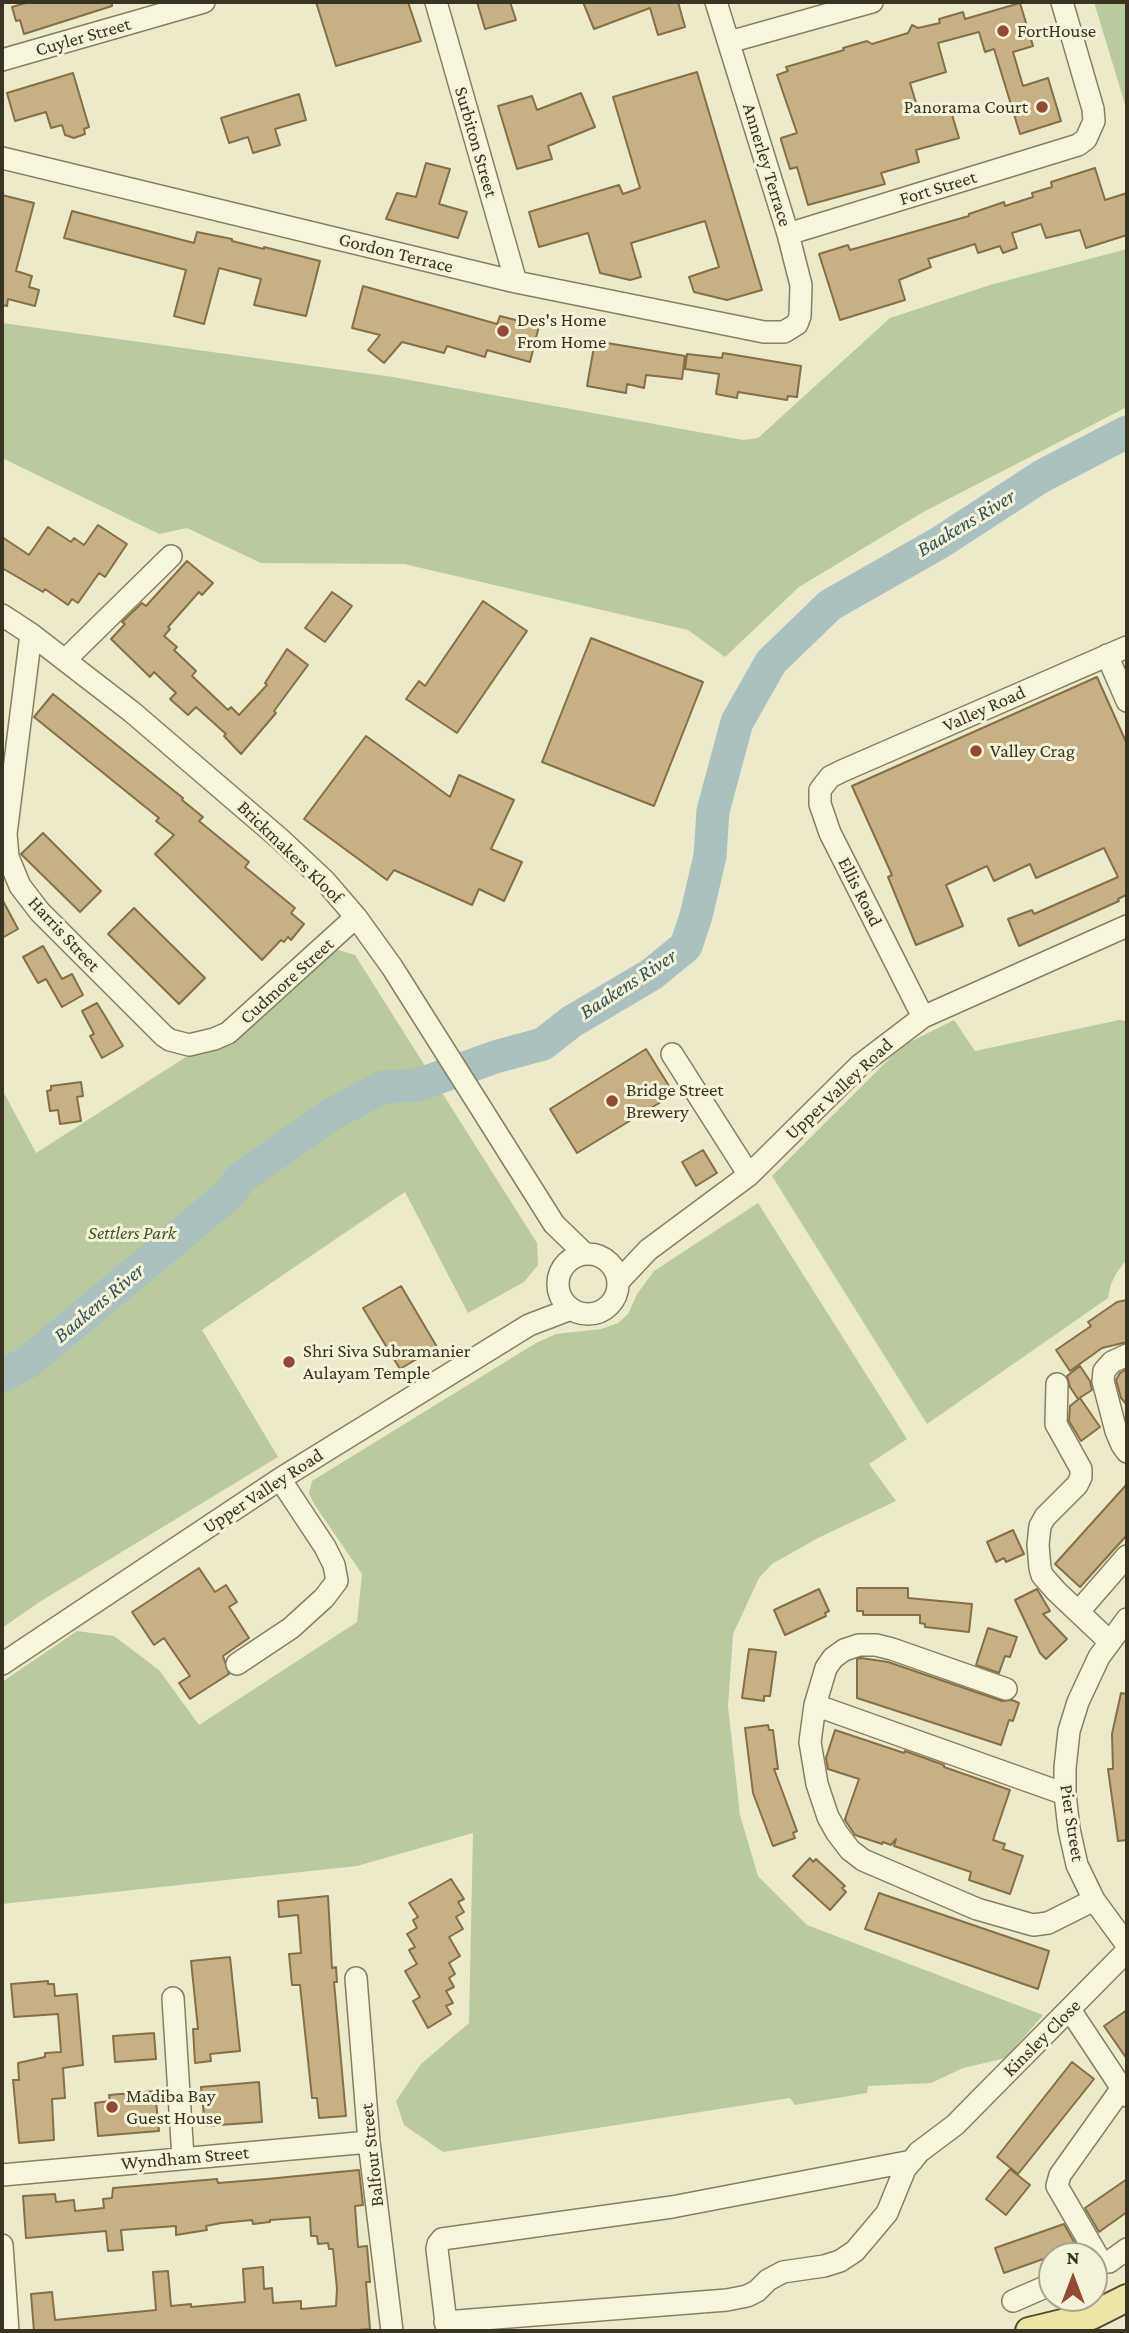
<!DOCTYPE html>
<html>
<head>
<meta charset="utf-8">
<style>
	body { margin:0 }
	#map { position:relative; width:1129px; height:2333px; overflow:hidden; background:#eceaca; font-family:"Crimson Pro",serif }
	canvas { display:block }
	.frame { position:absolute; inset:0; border:4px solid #393322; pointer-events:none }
	.north { position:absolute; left:1038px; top:2242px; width:70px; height:70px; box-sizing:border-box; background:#f4f3d9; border:2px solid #a9a690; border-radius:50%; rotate:0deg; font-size:19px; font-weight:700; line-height:28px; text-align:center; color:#393322 }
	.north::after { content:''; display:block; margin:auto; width:24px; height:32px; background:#934a34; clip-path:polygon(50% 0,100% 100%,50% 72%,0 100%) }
</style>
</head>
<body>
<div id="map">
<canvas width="1129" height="2333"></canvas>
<div class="frame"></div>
<div class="north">N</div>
</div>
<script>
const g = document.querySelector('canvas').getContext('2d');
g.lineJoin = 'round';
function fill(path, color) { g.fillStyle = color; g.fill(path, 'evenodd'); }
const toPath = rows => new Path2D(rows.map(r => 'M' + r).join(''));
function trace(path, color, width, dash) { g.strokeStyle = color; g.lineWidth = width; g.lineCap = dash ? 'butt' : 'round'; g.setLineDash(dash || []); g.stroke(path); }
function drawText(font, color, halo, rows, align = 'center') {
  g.font = font + ' "Crimson Pro",serif'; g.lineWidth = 6; g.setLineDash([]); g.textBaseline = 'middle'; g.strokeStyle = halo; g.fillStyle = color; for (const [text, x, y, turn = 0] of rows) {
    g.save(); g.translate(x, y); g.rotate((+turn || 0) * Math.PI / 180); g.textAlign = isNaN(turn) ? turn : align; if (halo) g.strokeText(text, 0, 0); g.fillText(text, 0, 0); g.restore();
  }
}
fill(toPath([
	[1094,2,1127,2,1127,111],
	[1127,249,1127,407,925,511,799,587,725,657,688,630,404,564,261,563,187,528,159,534,2,458,2,323,393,377,743,440,758,438,890,318,990,285],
	[325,946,355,955,537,1243,538,1265,524,1282,468,1313,405,1192,202,1330,278,1457,41,1601,2,1628,2,1089,36,1153,214,1039],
	[954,1020,975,1051,1119,1020,1127,1021,1127,1259,1117,1272,1111,1284,1108,1298,927,1424,772,1176,892,1056,910,1042],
	[758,1203,907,1439,869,1464,896,1501,818,1538,772,1564,759,1578,733,1634,728,1706,740,1815,758,1876,807,1925,1043,2015,1006,2058,963,2068,931,2083,868,2086,867,2093,795,2105,790,2098,443,2152,404,2125,396,2101,421,2064,469,2023,473,1833,357,1866,2,1904,2,1682,77,1631,114,1636,159,1670,199,1725,357,1622,362,1574,314,1504,309,1493,312,1481,536,1343,556,1334,601,1329,618,1323,628,1314,637,1294,654,1271]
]), '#baca9f');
trace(toPath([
	[2,1376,28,1362,228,1195,242,1177,332,1114,383,1087,418,1085,495,1057,543,1044,571,1022,652,974,686,946,696,916,710,856,713,811,737,722,771,662,830,605,939,543,1042,476,1127,432]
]), '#aac1c0', 33);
const building = toPath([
	[29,2,112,2,112,6,24,34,20,20,16,21,12,7,29,2],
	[316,2,408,2,421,41,336,66,316,2],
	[477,2,510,2,516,20,485,29,477,2],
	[583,2,678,2,685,27,658,35,650,8,594,29,583,2],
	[1020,3,1033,46,1013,52,1023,86,1048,78,1061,121,1020,134,994,49,985,52,979,32,938,43,946,72,910,83,919,113,940,107,942,111,950,108,959,138,916,150,919,162,881,173,885,184,808,205,797,167,790,169,781,140,781,138,797,133,777,75,788,71,786,67,844,50,843,48,867,41,872,44,908,33,912,25,918,28,940,23,939,19,963,12,965,19,1020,3],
	[697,72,762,290,727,300,694,292,689,277,719,267,705,221,631,243,641,277,630,280,600,273,588,233,539,247,529,212,619,185,623,194,640,188,613,97,697,72],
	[73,73,89,127,84,129,85,134,74,138,65,135,62,125,51,128,46,112,15,121,7,93,73,73],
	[581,93,595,127,548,146,552,159,517,169,498,106,532,96,537,110,581,93],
	[299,94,306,120,275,129,280,145,253,153,248,137,229,143,221,118,299,94],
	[426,163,450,169,439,204,467,212,458,238,386,219,397,193,416,197,426,163],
	[1095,168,1105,200,1127,193,1127,235,1086,248,1080,230,1046,238,1041,224,1012,233,1017,248,1003,253,1000,246,978,253,975,244,928,259,931,267,899,280,905,300,840,320,819,254,848,245,850,250,969,216,969,214,1004,202,1005,206,1033,197,1032,193,1052,187,1051,182,1095,168],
	[2,195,34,203,16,271,32,276,29,287,39,290,35,306,8,299,7,306,2,305,2,195],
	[72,211,194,243,197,232,232,239,232,241,264,249,264,247,320,261,306,316,254,305,261,279,219,268,204,324,174,316,186,270,64,238,72,211],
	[363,286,497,324,500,316,539,326,530,362,487,350,485,357,447,346,444,353,402,342,384,363,368,350,380,335,352,328,363,286],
	[595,341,685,356,682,379,646,375,644,388,627,384,626,393,587,386,595,341],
	[723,353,801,366,797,397,788,396,787,400,738,392,737,398,716,394,719,374,685,369,687,354,722,358,723,353],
	[98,525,127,544,105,577,99,573,78,603,72,599,68,605,45,589,43,592,2,568,2,537,29,555,48,527,71,542,74,538,84,545,98,525],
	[187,561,213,583,202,595,199,592,168,627,170,629,164,636,177,647,174,650,196,671,192,676,228,710,231,707,239,715,267,685,265,683,287,649,308,665,274,711,276,713,241,754,224,736,226,734,196,707,188,715,170,699,176,693,154,672,150,677,111,639,125,624,122,622,142,603,146,606,187,561],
	[332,592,352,606,325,642,305,628,332,592],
	[483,601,527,631,457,733,406,699,419,681,425,686,483,601],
	[591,638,703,682,654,806,542,762,591,638],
	[1097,677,1127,744,1127,897,1126,895,1118,899,1119,901,1019,946,1008,919,1032,910,1034,914,1118,877,1104,848,1036,878,1030,864,994,881,987,866,946,885,963,926,916,945,888,877,892,875,852,786,1097,677],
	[53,694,183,798,182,800,203,817,199,821,249,862,245,867,295,908,291,913,304,924,291,940,288,937,284,942,281,940,262,960,155,854,174,835,156,821,159,818,34,717,53,694],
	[366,736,450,797,459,775,514,800,491,849,522,862,504,901,479,889,472,905,394,870,387,880,304,819,366,736],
	[43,833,101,891,80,912,21,854,43,833],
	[2,899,18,929,2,938,2,899],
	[134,908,205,978,179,1004,108,934,134,908],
	[43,946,62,979,72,974,83,995,62,1007,46,979,38,983,23,957,43,946],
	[97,1003,123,1046,102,1058,90,1036,94,1034,82,1011,97,1003],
	[646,1049,674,1094,577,1153,550,1109,646,1049],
	[81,1082,83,1096,77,1097,81,1121,60,1124,58,1110,50,1111,47,1091,51,1090,51,1086,81,1082],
	[703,1150,717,1173,696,1186,682,1162,703,1150],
	[401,1286,437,1347,400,1369,363,1308,401,1286],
	[1127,1300,1127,1342,1102,1348,1070,1371,1056,1350,1091,1326,1088,1322,1117,1302,1127,1300],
	[1080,1366,1090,1381,1092,1390,1078,1399,1070,1387,1067,1376,1080,1366],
	[1127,1369,1127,1405,1121,1398,1116,1380,1120,1373,1127,1369],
	[1080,1398,1100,1427,1081,1441,1069,1421,1070,1406,1080,1398],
	[1127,1484,1127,1535,1080,1587,1055,1564,1127,1484],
	[1013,1530,1024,1554,1006,1562,1004,1558,996,1562,987,1542,1013,1530],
	[199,1568,215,1592,226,1585,237,1602,229,1607,249,1638,223,1656,229,1674,190,1699,179,1683,190,1676,164,1638,154,1645,132,1612,199,1568],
	[857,1588,908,1588,908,1598,972,1604,969,1632,925,1627,925,1624,920,1623,920,1615,863,1615,863,1611,857,1611,857,1588],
	[819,1589,829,1611,825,1613,826,1616,785,1635,774,1610,819,1589],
	[1037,1589,1050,1611,1043,1614,1067,1639,1046,1659,1040,1653,1015,1600,1037,1589],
	[988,1628,1017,1637,1010,1657,1005,1656,999,1673,976,1665,988,1628],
	[749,1649,776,1652,770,1696,764,1696,764,1701,742,1698,749,1649],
	[861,1658,888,1662,1002,1701,1012,1700,1019,1703,1013,1721,1009,1720,1001,1745,857,1698,857,1659,861,1658],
	[1121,1693,1127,1694,1127,1840,1118,1841,1108,1769,1113,1769,1112,1734,1121,1693],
	[768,1725,769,1730,773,1730,778,1769,774,1769,797,1831,793,1833,795,1838,773,1846,753,1793,745,1728,768,1725],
	[835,1730,904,1753,905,1751,944,1765,944,1767,1010,1790,993,1840,1005,1844,1003,1849,1023,1856,1010,1894,969,1880,971,1872,894,1846,896,1839,891,1845,883,1842,882,1844,855,1835,845,1820,846,1819,845,1819,859,1779,828,1769,826,1758,835,1730],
	[810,1858,813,1862,816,1859,845,1886,842,1888,846,1892,830,1910,793,1876,810,1858],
	[451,1879,464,1899,458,1902,464,1912,456,1917,463,1929,449,1937,460,1956,449,1963,455,1974,449,1978,454,1987,446,1991,453,2003,446,2006,451,2014,428,2028,413,2001,420,1997,405,1971,417,1964,409,1950,415,1947,407,1934,417,1928,413,1920,418,1917,409,1903,451,1879],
	[879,1893,1049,1951,1038,1989,865,1929,879,1893],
	[328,1896,332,1968,336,1967,337,1982,334,1982,346,2116,319,2118,317,2098,312,2098,300,1985,292,1985,289,1954,301,1953,298,1915,279,1917,278,1901,328,1896],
	[230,1957,240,2051,210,2054,211,2061,195,2063,193,2029,198,2029,191,1961,230,1957],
	[48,1981,48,1984,54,1984,55,1996,77,1994,83,2065,63,2068,65,2098,52,2099,54,2140,19,2143,13,2080,19,2080,18,2063,45,2057,45,2053,61,2052,58,2014,14,2017,11,1984,48,1981],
	[1127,2010,1127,2059,1104,2026,1127,2010],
	[154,2033,156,2059,115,2062,113,2036,154,2033],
	[1072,2062,1094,2079,1018,2174,997,2157,1072,2062],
	[259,2082,262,2122,205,2126,201,2087,259,2082],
	[155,2091,159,2131,98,2136,95,2103,110,2101,109,2095,155,2091],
	[1010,2169,1030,2185,1006,2215,986,2199,1010,2169],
	[359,2170,363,2205,355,2206,358,2247,367,2246,370,2282,366,2282,370,2329,344,2331,34,2331,31,2294,52,2292,55,2320,156,2310,153,2272,168,2271,171,2306,191,2304,191,2307,245,2302,243,2269,263,2267,264,2289,272,2288,273,2303,301,2301,301,2309,336,2306,337,2289,333,2249,329,2249,328,2243,318,2244,317,2236,311,2236,310,2217,270,2220,270,2222,253,2224,252,2220,221,2223,206,2226,207,2230,176,2235,176,2226,121,2230,123,2250,108,2251,106,2231,26,2238,23,2196,55,2194,56,2202,74,2200,75,2211,104,2208,103,2199,112,2198,113,2188,217,2179,218,2183,267,2179,359,2170],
	[1127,2179,1127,2212,1099,2232,1085,2208,1127,2179],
	[1064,2224,1077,2247,1004,2273,995,2248,1064,2224]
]);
fill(building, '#c7b083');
trace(building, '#856f47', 2);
const minor = toPath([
	[436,2,516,282],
	[729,42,872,2],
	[2,60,204,2],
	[2,158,516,282,764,332,784,332,797,324,800,316,801,285,788,234,716,2],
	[788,234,1078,145,1086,139,1094,121,1093,109,1062,2],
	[2,615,31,634,132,712,279,838,325,881,356,917,392,967,554,1224,585,1254],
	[31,634,6,834,8,857,20,886,40,912,164,1036,170,1040,189,1045,214,1039,228,1033,356,917],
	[1107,655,1127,701],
	[65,660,171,556],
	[923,1017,830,833,820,804,820,790,830,777,842,771,1127,647],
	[672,1054,749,1175],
	'558 1284a30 30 0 1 1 60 0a30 30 0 1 1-60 0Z',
	[618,1282,648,1250,749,1175,860,1065,923,1017,1127,926],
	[1127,1355,1112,1362,1104,1371,1103,1381,1116,1431,1122,1445,1127,1452],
	[1057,1384,1056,1424,1081,1469,1081,1477,1077,1485,1045,1517,1040,1526,1038,1545,1040,1568,1042,1575,1056,1591,1110,1642],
	[1079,1611,1127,1556],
	[1127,1619,1099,1657,1078,1702,1069,1731,1065,1768,1065,1794,1069,1829,1077,1865,1094,1900,1127,1945],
	[2,1664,280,1479,529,1325,571,1309],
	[237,1664,291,1628,324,1598,337,1581,334,1565,325,1547,280,1479],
	[1006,1689,892,1649,876,1645,859,1645,844,1650,833,1658,826,1668,815,1705,810,1742,817,1784,828,1817,837,1833,850,1850,863,1860,977,1909,1033,1925,1048,1923,1094,1900],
	[815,1705,1065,1794],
	[356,1978,369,2142,392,2331],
	[173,1998,183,2158],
	[1070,2010,1127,2096],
	[1122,2088,1060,2175,1057,2186,1101,2262,1109,2262,1127,2249],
	[2,2175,369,2142],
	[2,2245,8,2331],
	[1013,2301,1052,2284],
	[445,2322,727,2300,747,2296,757,2291,768,2280,783,2272,824,2266,840,2261,855,2251,887,2213,905,2169,919,2152,955,2125,1127,1951],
	[447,2331,437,2249,438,2244,442,2239,672,2207,912,2161]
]);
const major = toPath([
	[1029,2331,1091,2316,1127,2298]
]);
trace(minor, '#887f60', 24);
trace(major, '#564c33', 30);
trace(minor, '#f7f6dd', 21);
trace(major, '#ebe6a6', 26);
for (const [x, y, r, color] of [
	[1003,31,7,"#934a34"],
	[1042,107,7,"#934a34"],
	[503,331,7,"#934a34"],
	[976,751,7,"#934a34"],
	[612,1101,7,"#934a34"],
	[289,1362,7,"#934a34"],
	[112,2107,7,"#934a34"]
]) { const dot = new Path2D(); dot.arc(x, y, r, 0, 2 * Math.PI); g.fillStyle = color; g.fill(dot); trace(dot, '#f4f3d9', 2.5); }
drawText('19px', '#393322', '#f4f3d9', [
	["FortHouse",1017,31],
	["Panorama Court",1028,107,"right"],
	["Des's Home",517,320],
	["From Home",517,342],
	["Valley Crag",990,751],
	["Bridge Street",626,1090],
	["Brewery",626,1112],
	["Shri Siva Subramanier",303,1351],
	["Aulayam Temple",303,1373],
	["Madiba Bay",126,2096],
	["Guest House",126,2118]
], 'left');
drawText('19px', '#393322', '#f4f3d9', [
	["Cuyler Street",83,37,-16],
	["Surbiton Street",476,142,74],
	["Annerley Terrace",767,165,73],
	["Fort Street",938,188,-17],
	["Gordon Terrace",396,253,14],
	["Valley Road",984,709,-24],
	["Brickmakers Kloof",290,852,44],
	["Ellis Road",860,892,63],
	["Harris Street",64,934,47],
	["Cudmore Street",287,981,-42],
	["Upper Valley Road",839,1089,-43],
	["Upper Valley Road",263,1491,-33],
	["Pier Street",1072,1823,81],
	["Kinsley Close",1042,2038,-45],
	["Balfour Street",372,2155,-96],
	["Wyndham Street",185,2158,-5]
]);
drawText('italic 19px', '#3f542a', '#f4f3d9', [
	["Settlers Park",132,1233]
]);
drawText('italic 21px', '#325158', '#f4f3d9', [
	["Baakens River",966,523,-31],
	["Baakens River",628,984,-33],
	["Baakens River",99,1303,-40]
]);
</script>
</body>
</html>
